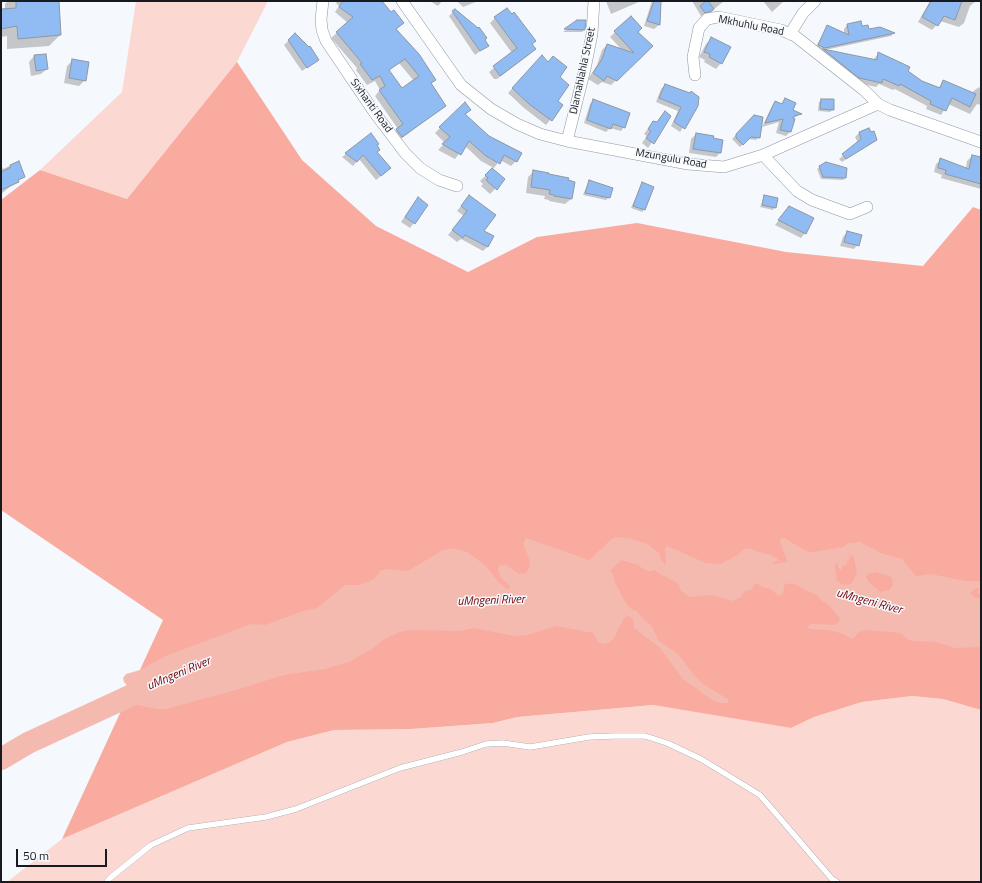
<!DOCTYPE html>
<html>
<head>
<meta charset="utf-8">
<style>
	body { margin:0 }
	#map { position:relative; width:982px; height:883px; overflow:hidden; background:#f5f8fd; font-family:"Titillium Web",sans-serif }
	canvas { display:block }
	.frame { position:absolute; inset:0; border:2px solid #171a1f; pointer-events:none }
	.scale { position:absolute; left:16px; top:849px; width:91px; height:18px; box-sizing:border-box; border:2px solid #171a1f; border-top:0; padding-left:5px; font-size:12px; line-height:14px; white-space:nowrap; color:#171a1f; -webkit-text-stroke:3px #f5f8fd; paint-order:stroke }
</style>
</head>
<body>
<div id="map">
<canvas width="982" height="883"></canvas>
<div class="frame"></div>
<div class="scale">50 m</div>
</div>
<script>
const g = document.querySelector('canvas').getContext('2d');
g.lineJoin = 'round';
function fill(path, color) { g.fillStyle = color; g.fill(path, 'evenodd'); }
const toPath = rows => new Path2D(rows.map(r => 'M' + r).join(''));
function trace(path, color, width, dash) { g.strokeStyle = color; g.lineWidth = width; g.lineCap = dash ? 'butt' : 'round'; g.setLineDash(dash || []); g.stroke(path); }
function drawText(font, color, halo, rows, align = 'center') {
  g.font = font + ' "Titillium Web",sans-serif'; g.lineWidth = 3; g.setLineDash([]); g.textBaseline = 'middle'; g.strokeStyle = halo; g.fillStyle = color; for (const [text, x, y, turn = 0] of rows) {
    g.save(); g.translate(x, y); g.rotate((+turn || 0) * Math.PI / 180); g.textAlign = isNaN(turn) ? turn : align; if (halo) g.strokeText(text, 0, 0); g.fillText(text, 0, 0); g.restore();
  }
}
fill(toPath([
	[136,1,268,1,237,62,127,199,40,170,122,92],
	[912,696,943,699,981,710,981,882,7,882,62,839,287,742,334,730,411,729,493,723,517,717,653,705,791,728,814,717,862,702]
]), '#fcd8d2');
fill(toPath([
	[237,62,302,160,376,226,468,272,537,237,637,223,786,252,923,266,973,207,981,210,981,710,943,699,912,696,862,702,814,717,791,728,653,705,517,717,493,723,411,729,334,730,287,742,62,839,163,620,1,510,1,200,40,170,127,199]
]), '#f8ab9e');
fill(toPath([
	[526,538,592,561,603,570,612,572,615,582,624,600,631,609,637,611,644,620,652,626,658,640,678,654,694,675,702,683,729,700,728,703,720,703,712,700,683,679,659,647,634,628,633,619,628,616,624,618,614,638,610,642,604,644,598,642,593,633,556,626,527,635,514,636,474,628,460,631,411,630,400,632,383,640,372,649,349,662,325,669,284,675,236,690,166,709,157,709,138,705,134,702,130,689,124,682,123,678,126,674,140,670,168,655,251,624,265,625,303,611,317,608,345,585,360,585,374,579,381,570,386,569,408,571,443,550,453,548,467,552,486,566,497,580,507,589,509,589,510,586,500,577,498,568,500,565,507,565,519,574,526,573,530,566,529,559,523,544],
	[628,538,648,544,654,550,665,565,666,564,665,548,667,546,706,563,720,564,738,555,744,549,751,548,755,551,771,555,779,560,771,564,777,571,783,574,786,578,783,593,778,596,771,589,762,587,756,582,752,589,744,592,741,597,733,601,711,595,690,597,681,591,678,583,658,573,642,556,630,554,623,549,622,544,625,539],
	[784,538,806,551,813,552,843,547,849,543,860,542,881,553,902,559,916,576,931,574,966,581,981,581,981,595,978,593,979,589,977,588,970,593,975,598,981,598,981,647,955,648,936,642,914,641,907,639,901,633,866,630,857,633,855,637,851,639,844,634,828,630,810,629,807,627,811,624,835,625,838,623,840,619,830,606,821,600,806,584,793,576,780,542,780,539],
	[851,555,854,557,857,574,851,584,844,585,837,581,835,566,838,562,838,568,841,570,843,565,846,565],
	[877,572,891,577,893,582,892,587,889,590,880,592,868,581,866,577,868,574]
]), '#f4baaf');
fill(toPath([
	[8,1,58,1,60,35,49,46,7,49,7,36,1,37,1,10,5,10,5,4],
	[337,1,381,1,391,14,402,23,396,29,435,79,430,84,445,106,397,142,391,135,398,129,375,96,380,90,375,81,367,85,356,70,357,68,331,38,348,23,335,12,339,6,336,3],
	[399,63,414,81,402,89,388,71],
	[430,1,442,1,438,6],
	[457,1,478,1,463,7],
	[606,1,641,1,611,14],
	[652,1,660,1,659,25,654,29,644,26],
	[692,1,724,1,707,15,701,16],
	[763,1,784,1,772,12],
	[930,1,976,1,970,6,964,23,959,27,940,21,932,30,918,22],
	[455,10,487,46,475,55,449,16],
	[495,18,531,44,530,54,497,79,494,79,489,72,512,53,490,23],
	[577,21,584,30,582,32,563,32],
	[847,25,868,30,880,28,894,33,891,36,825,50,873,60,878,54,922,82,938,88,944,81,971,93,979,87,981,91,981,105,977,104,970,114,948,104,941,115,926,109,927,106,895,89,893,90,879,84,876,87,855,82,815,48,828,26,844,34,844,29],
	[615,32,637,33,651,46,611,85,602,82,598,85,588,79,597,65,602,50,607,45,622,50,610,37],
	[295,35,318,60,302,71,284,45],
	[712,38,721,63,716,69,704,62,705,60,699,57,706,44],
	[34,56,47,69,41,74,31,76,29,62],
	[73,60,85,80,79,86,64,83,67,66],
	[537,62,547,63,558,77,556,101,562,105,546,125,524,108,508,93],
	[665,85,697,106,680,132,671,126,678,111,656,102,661,89],
	[785,99,792,110,800,114,794,118,790,132,786,136,776,133,779,122,762,127,772,106,776,102,781,104],
	[594,100,624,127,621,131,610,128,606,132,584,123,590,104],
	[821,100,833,110,830,112,818,111,819,102],
	[465,103,470,110,465,115,516,161,511,166,500,160,494,168,481,161,465,146,455,159,438,150,445,143,435,133],
	[670,116,648,148,642,143,647,136,644,134,653,122,656,123],
	[754,116,759,137,756,140,748,139,740,147,732,139],
	[859,133,876,139,842,162,839,159,858,143,855,137],
	[371,134,376,152,386,172,376,180,359,159,353,166,342,157],
	[696,134,712,139,720,153,716,157,689,153,691,139],
	[972,156,981,158,981,189,941,178,942,175,934,172,936,164,941,160,966,169,967,161],
	[18,162,24,176,1,194,1,165,3,169],
	[820,167,846,177,843,180,821,179,817,169],
	[534,171,574,182,571,199,565,204,549,201,549,200,544,199,545,196,526,193,528,177],
	[487,174,504,180,490,194,481,186,483,184,480,181],
	[589,181,609,197,606,200,583,195],
	[642,183,644,210,642,212,631,208],
	[469,196,488,246,483,251,461,239,457,242,448,235,464,216,457,211],
	[765,196,775,207,773,210,760,207],
	[414,203,427,205,410,228,401,222],
	[785,212,805,233,801,238,775,225],
	[847,232,858,244,854,249,840,246,843,237]
]), '#0003');
trace(toPath([
	[754,572,776,575,791,572,801,575,818,584],
	[577,587,618,548,641,554,650,560],
	[1,759,28,743,160,682]
]), '#f4baaf', 22);
const building = toPath([
	[16,1,59,1,61,35,18,39,17,26,1,29,1,9,16,8,16,1],
	[343,1,382,1,391,12,394,10,404,23,396,29,419,54,436,80,431,83,446,106,402,137,396,129,403,124,379,90,385,86,380,76,372,80,360,64,362,63,336,32,353,17,339,7,343,1],
	[405,59,419,76,402,88,389,70,405,59],
	[654,1,661,1,660,25,647,21,654,1],
	[706,1,708,1,714,9,712,11,705,13,700,6,706,1],
	[931,1,962,1,955,20,944,16,938,26,922,17,931,1],
	[507,8,512,14,514,12,536,41,532,44,536,49,500,76,493,66,517,48,494,17,507,8],
	[455,9,478,28,479,27,487,38,485,40,489,46,480,51,452,11,455,9],
	[631,16,642,28,638,32,653,46,617,81,607,76,604,81,593,73,602,59,607,44,634,53,614,31,631,16],
	[577,20,586,20,585,30,564,29,577,20],
	[861,21,862,26,868,25,869,29,880,27,895,33,825,48,818,45,827,25,849,35,847,24,861,21],
	[295,33,309,47,310,46,319,60,307,68,288,40,295,33],
	[711,37,731,47,722,64,709,57,710,54,704,52,711,37],
	[823,49,877,60,878,52,910,67,908,71,922,81,940,88,943,80,976,94,970,107,952,98,946,111,930,104,931,101,900,84,899,86,883,79,882,83,859,78,823,49],
	[46,54,48,69,36,71,34,55,46,54],
	[542,55,548,62,553,56,567,67,560,77,569,85,558,101,563,105,552,121,529,104,512,88,542,55],
	[72,59,89,62,86,81,69,78,72,59],
	[665,84,690,93,691,91,699,97,698,106,685,129,674,122,681,107,659,98,665,84],
	[785,98,796,103,793,110,802,114,794,116,793,118,795,119,791,132,780,130,783,119,765,123,775,101,782,104,785,98],
	[593,99,630,113,625,128,613,124,611,129,587,120,593,99],
	[821,99,834,99,834,110,820,109,821,99],
	[465,102,471,110,465,114,489,136,522,153,517,162,504,155,500,164,486,156,469,141,461,155,442,144,450,137,439,127,465,102],
	[665,111,671,116,654,144,646,138,651,131,648,129,653,121,657,122,665,111],
	[754,115,763,117,760,138,751,137,743,145,736,138,736,134,754,115],
	[869,128,871,132,874,131,877,140,846,159,842,154,861,139,859,132,869,128],
	[371,133,379,144,377,145,380,150,377,152,391,168,381,176,363,155,357,162,345,153,371,133],
	[696,133,714,136,713,138,723,140,721,153,693,149,696,133],
	[972,155,981,157,981,184,945,174,946,170,938,168,940,158,969,169,972,155],
	[19,161,25,177,18,180,19,182,1,190,1,172,11,167,10,165,19,161],
	[826,162,847,168,846,178,823,177,819,166,826,162],
	[492,168,505,179,497,190,486,180,488,178,485,175,492,168],
	[533,170,549,173,549,174,569,178,568,180,575,182,572,199,554,196,554,195,549,194,550,190,531,187,533,170],
	[589,180,613,188,610,198,585,193,589,180],
	[642,182,654,187,645,210,633,206,642,182],
	[469,195,496,215,484,231,494,236,488,247,465,235,463,238,452,230,467,211,461,206,469,195],
	[764,195,778,198,776,208,762,205,764,195],
	[418,197,428,205,415,224,405,217,418,197],
	[789,206,814,218,806,234,778,220,789,206],
	[847,231,862,235,859,246,844,242,847,231]
]);
fill(building, '#90bbf3');
trace(building, '#8e97a2', 1);
const lane = toPath([
	[107,882,110,878,151,845,188,828,266,817,296,809,400,768,462,752,486,744,503,743,530,747,589,737,614,736,645,736,667,743,701,759,760,795,832,879,837,882]
]);
const street = toPath([
	[323,1,321,19,322,30,326,41,374,112,405,153,420,168,439,180,457,186],
	[402,1,461,85,491,109,517,124,540,134,567,141,688,164,724,167,763,155,878,104,890,110,981,142],
	[790,34,803,13,815,1],
	[695,75,693,57,699,28,707,19,719,17,781,30,795,36,865,91,878,104],
	[567,141,585,69,592,34,594,1],
	[763,155,797,191,812,200,850,214,867,207]
]);
trace(lane, '#8e97a2', 6);
trace(street, '#8e97a2', 12);
trace(lane, '#fff', 5.5);
trace(street, '#fff', 11);
drawText('11px', '#171a1f', '#f5f8fd', [
	["Mkhuhlu Road",751,26,11],
	["Dlamahlahla Street",583,71,-78],
	["Sixhanti Road",371,106,54],
	["Mzungulu Road",671,159,10]
]);
drawText('italic 12px', '#770200', '#f5f8fd', [
	["uMngeni River",491,601,-2],
	["uMngeni River",869,602,15],
	["uMngeni River",179,674,-23]
]);
</script>
</body>
</html>
